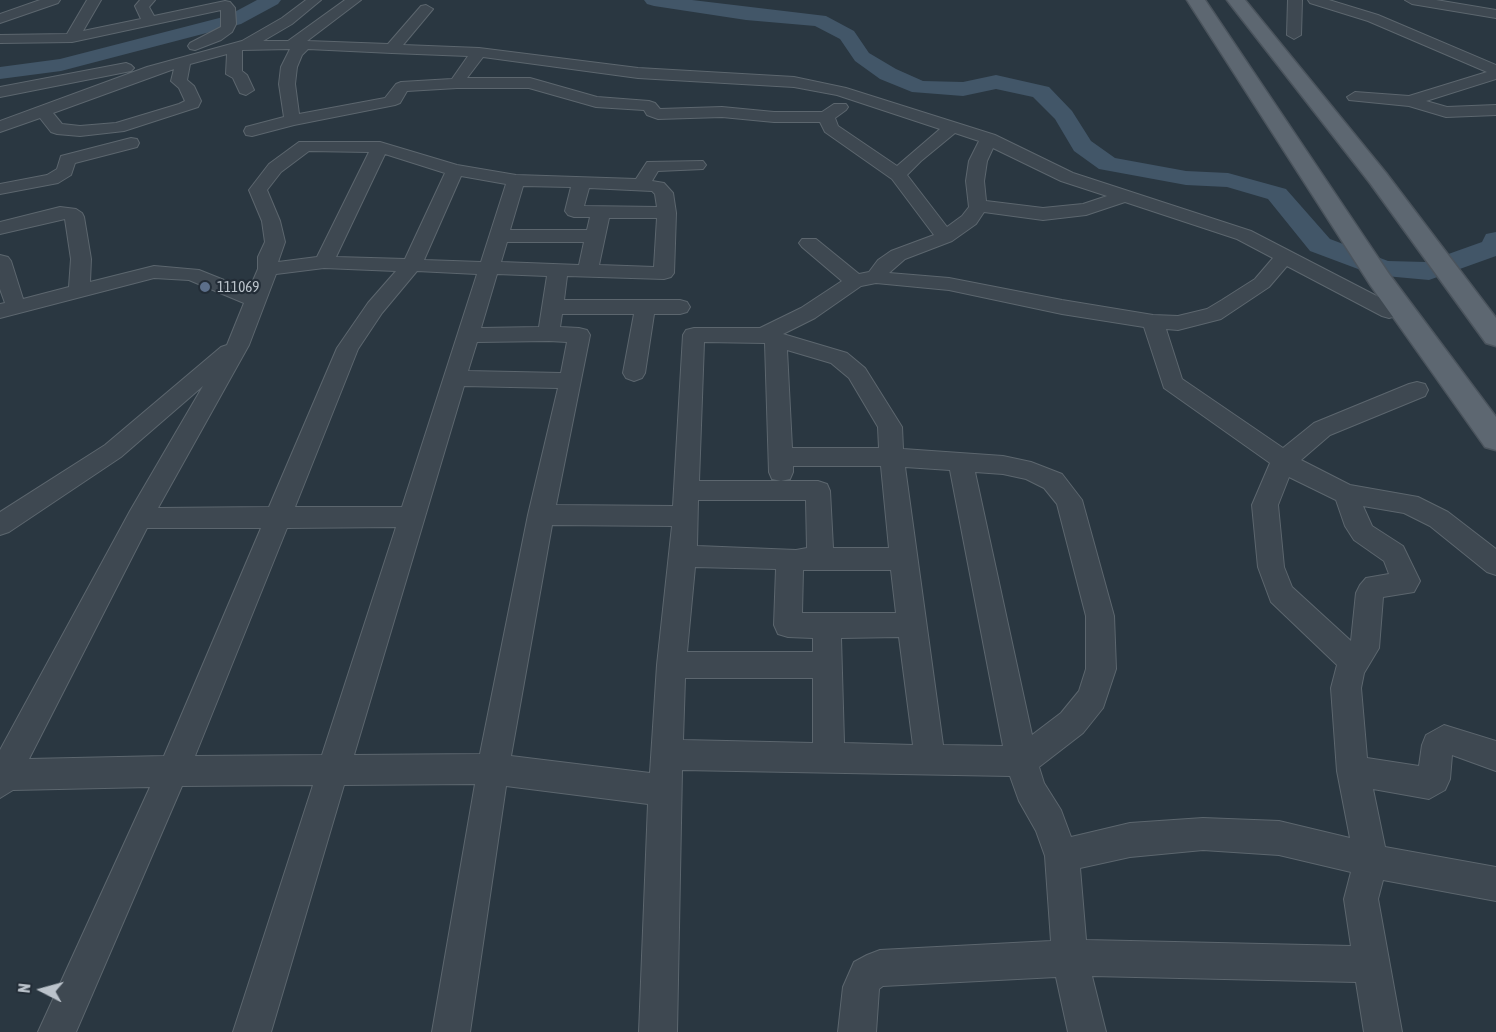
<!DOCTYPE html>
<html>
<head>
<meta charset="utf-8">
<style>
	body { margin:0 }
	#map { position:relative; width:1496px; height:1032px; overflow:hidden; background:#2a3741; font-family:"Asap Condensed",sans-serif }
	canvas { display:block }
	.north { position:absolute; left:12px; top:960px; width:60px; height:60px; -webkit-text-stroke:4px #232d37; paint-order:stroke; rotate:276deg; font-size:16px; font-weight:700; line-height:24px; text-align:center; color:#bbc3cb }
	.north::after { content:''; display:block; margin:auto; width:21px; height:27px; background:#bbc3cb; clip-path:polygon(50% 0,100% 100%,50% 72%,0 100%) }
</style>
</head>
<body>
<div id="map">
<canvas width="1496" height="1032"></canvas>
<div class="north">N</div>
</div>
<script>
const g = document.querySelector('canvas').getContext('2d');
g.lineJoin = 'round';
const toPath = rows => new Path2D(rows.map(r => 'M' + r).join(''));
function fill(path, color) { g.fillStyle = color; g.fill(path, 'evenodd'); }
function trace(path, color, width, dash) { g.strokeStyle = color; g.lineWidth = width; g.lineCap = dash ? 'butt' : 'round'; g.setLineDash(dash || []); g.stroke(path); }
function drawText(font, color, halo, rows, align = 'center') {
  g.font = font + ' "Asap Condensed",sans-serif'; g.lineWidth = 4.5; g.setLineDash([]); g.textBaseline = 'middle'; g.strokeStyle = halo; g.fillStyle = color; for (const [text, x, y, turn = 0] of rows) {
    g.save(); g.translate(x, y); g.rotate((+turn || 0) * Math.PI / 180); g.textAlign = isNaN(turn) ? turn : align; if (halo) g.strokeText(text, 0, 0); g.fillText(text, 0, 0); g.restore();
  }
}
fill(toPath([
	[257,0,281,0,278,4,241,24,61,71,0,79,0,67,60,59,227,16,257,0],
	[644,0,692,0,826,16,854,31,869,53,896,69,923,81,963,82,996,75,1049,87,1072,111,1091,141,1115,158,1186,171,1228,173,1286,189,1330,239,1388,261,1426,262,1482,242,1486,234,1496,232,1496,256,1429,280,1374,275,1310,251,1268,199,1227,187,1186,185,1099,169,1074,151,1055,119,1033,97,996,89,963,96,912,92,880,79,855,61,840,39,815,26,746,20,654,6,647,4,644,0]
]), '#425668');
const minor = toPath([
	[40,0,60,0,58,3,0,23,0,14,40,0],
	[87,0,101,0,83,31,141,19,135,6,140,0,155,0,149,7,154,16,225,1,230,2,235,8,236,24,232,32,221,40,195,50,190,49,188,46,190,43,221,27,221,10,72,42,0,43,0,35,67,34,87,0],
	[306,0,321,0,292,24,263,41,288,41,345,0,361,0,307,41,388,44,421,6,426,5,433,9,403,45,479,48,638,68,794,77,846,88,995,135,1073,173,1251,231,1396,306,1399,311,1396,316,1389,318,1382,316,1287,266,1269,287,1221,319,1178,330,1166,329,1182,379,1283,448,1314,423,1409,384,1417,382,1425,384,1428,390,1425,396,1330,435,1301,460,1350,485,1418,497,1448,512,1496,549,1496,575,1487,572,1430,526,1404,513,1363,506,1372,526,1403,546,1420,581,1414,592,1383,597,1379,648,1364,673,1361,688,1367,758,1419,766,1422,745,1426,735,1444,725,1496,741,1496,771,1452,755,1450,779,1445,790,1429,799,1373,789,1385,847,1496,867,1496,901,1383,880,1378,899,1402,1032,1364,1032,1356,982,1092,976,1106,1032,1068,1032,1056,977,883,986,879,989,876,1032,838,1032,843,987,854,962,867,955,880,950,1051,941,1045,856,1036,831,1019,801,1010,776,682,770,677,1032,639,1032,648,804,506,786,470,1032,432,1032,475,784,344,785,271,1032,233,1032,313,785,182,786,76,1032,38,1032,150,787,13,790,0,798,0,750,130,511,203,386,121,457,9,532,0,535,0,512,105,445,221,347,227,345,244,303,189,280,154,278,0,318,0,304,5,303,0,289,0,255,8,257,11,261,23,299,69,287,71,259,65,219,0,234,0,222,60,207,76,209,82,213,84,217,91,259,90,282,154,266,199,270,249,290,258,269,258,257,265,242,262,221,249,190,269,164,299,142,380,142,457,165,516,175,636,179,647,162,703,161,706,165,703,169,658,171,652,181,664,183,673,193,676,213,674,273,671,277,664,279,567,276,564,300,680,300,687,302,690,307,687,312,680,314,654,314,645,373,642,378,634,381,626,378,623,373,634,314,562,314,560,327,579,328,587,330,590,335,556,505,673,506,683,335,686,330,694,328,760,328,801,308,842,281,802,247,799,243,802,239,816,239,859,274,869,272,878,260,891,251,934,235,892,179,825,132,820,122,774,122,722,117,658,119,647,115,644,110,596,107,529,88,457,88,407,91,400,103,395,105,294,125,252,136,246,135,244,131,246,127,284,117,279,84,281,67,290,49,242,50,242,71,247,75,254,90,246,95,240,93,233,78,226,74,227,54,190,64,187,80,194,86,201,101,198,107,124,131,80,136,57,134,51,132,40,118,0,132,0,121,147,67,242,41,282,18,306,0],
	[308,49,392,53,468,56,452,79,401,82,396,84,385,98,299,114,295,84,297,67,302,55,308,49],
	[483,57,638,78,794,87,837,95,940,129,897,166,838,126,835,118,846,110,848,107,846,104,834,104,822,112,774,112,722,107,660,109,655,103,649,101,597,97,530,78,467,78,483,57],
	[174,69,171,81,179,88,185,101,179,104,116,123,80,126,62,124,53,113,174,69],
	[955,133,979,141,969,161,966,181,969,207,962,216,947,227,907,175,921,161,955,133],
	[993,148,1061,181,1107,196,1083,204,1043,208,986,201,984,181,987,161,993,148],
	[309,151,369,152,317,257,278,262,285,242,280,221,267,190,281,172,309,151],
	[385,154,445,173,405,259,336,257,385,154],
	[461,176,506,184,481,262,424,260,461,176],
	[523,186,571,187,565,211,568,215,574,217,590,217,587,230,510,230,523,186],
	[589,188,652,191,655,194,657,207,584,206,589,188],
	[1125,202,1237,239,1273,258,1255,279,1222,300,1207,309,1178,316,1153,315,1062,300,949,278,889,273,905,259,952,241,976,224,984,212,1043,220,1086,215,1125,202],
	[609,218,657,218,654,267,599,265,609,218],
	[507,242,584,242,579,265,501,262,507,242],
	[324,268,396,271,368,303,337,348,269,507,158,508,249,345,276,274,324,268],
	[417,271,477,274,402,507,295,507,358,349,382,313,417,271],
	[497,274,547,276,539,327,481,328,497,274],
	[876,283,949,290,1062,314,1144,327,1164,388,1270,463,1252,505,1258,567,1271,602,1337,665,1331,688,1337,771,1350,838,1279,821,1203,818,1130,823,1071,837,1061,810,1044,783,1039,767,1083,733,1103,708,1116,669,1114,616,1082,500,1062,474,1031,462,1003,456,903,449,902,427,865,368,847,353,783,334,815,318,861,286,876,283],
	[549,341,567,342,561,373,468,371,477,342,549,341],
	[704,342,765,343,769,472,772,479,781,481,699,481,704,342],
	[787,350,831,363,849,378,878,427,879,448,792,448,787,350],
	[464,386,558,388,528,515,480,754,354,755,464,386],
	[793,466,881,466,889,548,833,548,830,491,827,484,818,481,781,481,790,479,793,472,793,466],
	[905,467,950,470,1003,746,943,745,905,467],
	[975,472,1003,474,1026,479,1044,488,1057,504,1086,616,1086,669,1079,691,1061,713,1032,735,975,472],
	[1289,477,1336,500,1345,526,1354,540,1384,561,1389,574,1366,578,1360,585,1356,593,1351,641,1292,587,1284,567,1278,505,1289,477],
	[698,500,806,500,807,548,796,550,697,546,698,500],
	[552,525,672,526,657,665,650,773,511,756,552,525],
	[396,527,322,755,195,756,287,528,396,527],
	[147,528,261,528,164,756,29,759,147,528],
	[695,567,776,569,774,625,778,634,788,637,813,638,813,652,687,652,695,567],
	[803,570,891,570,896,613,802,613,803,570],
	[899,637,913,745,844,743,841,638,899,637],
	[685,678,813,678,813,743,683,740,685,678],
	[1203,850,1279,855,1351,872,1344,899,1351,946,1086,940,1080,868,1130,857,1203,850],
	[1288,0,1302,0,1301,35,1294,39,1287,35,1288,0],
	[1308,0,1329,0,1378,15,1496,65,1496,79,1426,101,1447,107,1496,105,1496,115,1446,117,1409,106,1349,100,1347,97,1355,92,1409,96,1487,72,1368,21,1310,3,1308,0],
	[1405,0,1436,0,1496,10,1496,18,1412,4,1405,0],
	[126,63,131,65,134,68,131,71,0,97,0,87,126,63],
	[131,138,137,139,139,143,137,147,75,163,71,175,58,183,0,194,0,184,47,175,57,169,61,156,131,138]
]);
const major = toPath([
	[1187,0,1205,0,1389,274,1496,417,1496,450,1485,447,1371,286,1187,0],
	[1227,0,1245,0,1386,173,1496,318,1496,346,1486,343,1370,183,1227,0]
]);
trace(minor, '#5c666e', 2);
trace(major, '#4b545d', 3);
fill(minor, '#3e4851');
fill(major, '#5d6771');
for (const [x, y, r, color] of [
	[205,287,6,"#5c6f8a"]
]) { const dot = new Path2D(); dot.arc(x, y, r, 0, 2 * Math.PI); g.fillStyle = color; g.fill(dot); trace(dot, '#232d37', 2); }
drawText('15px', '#bbc3cb', '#232d37', [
	["111069",217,287]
], 'left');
</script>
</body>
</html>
